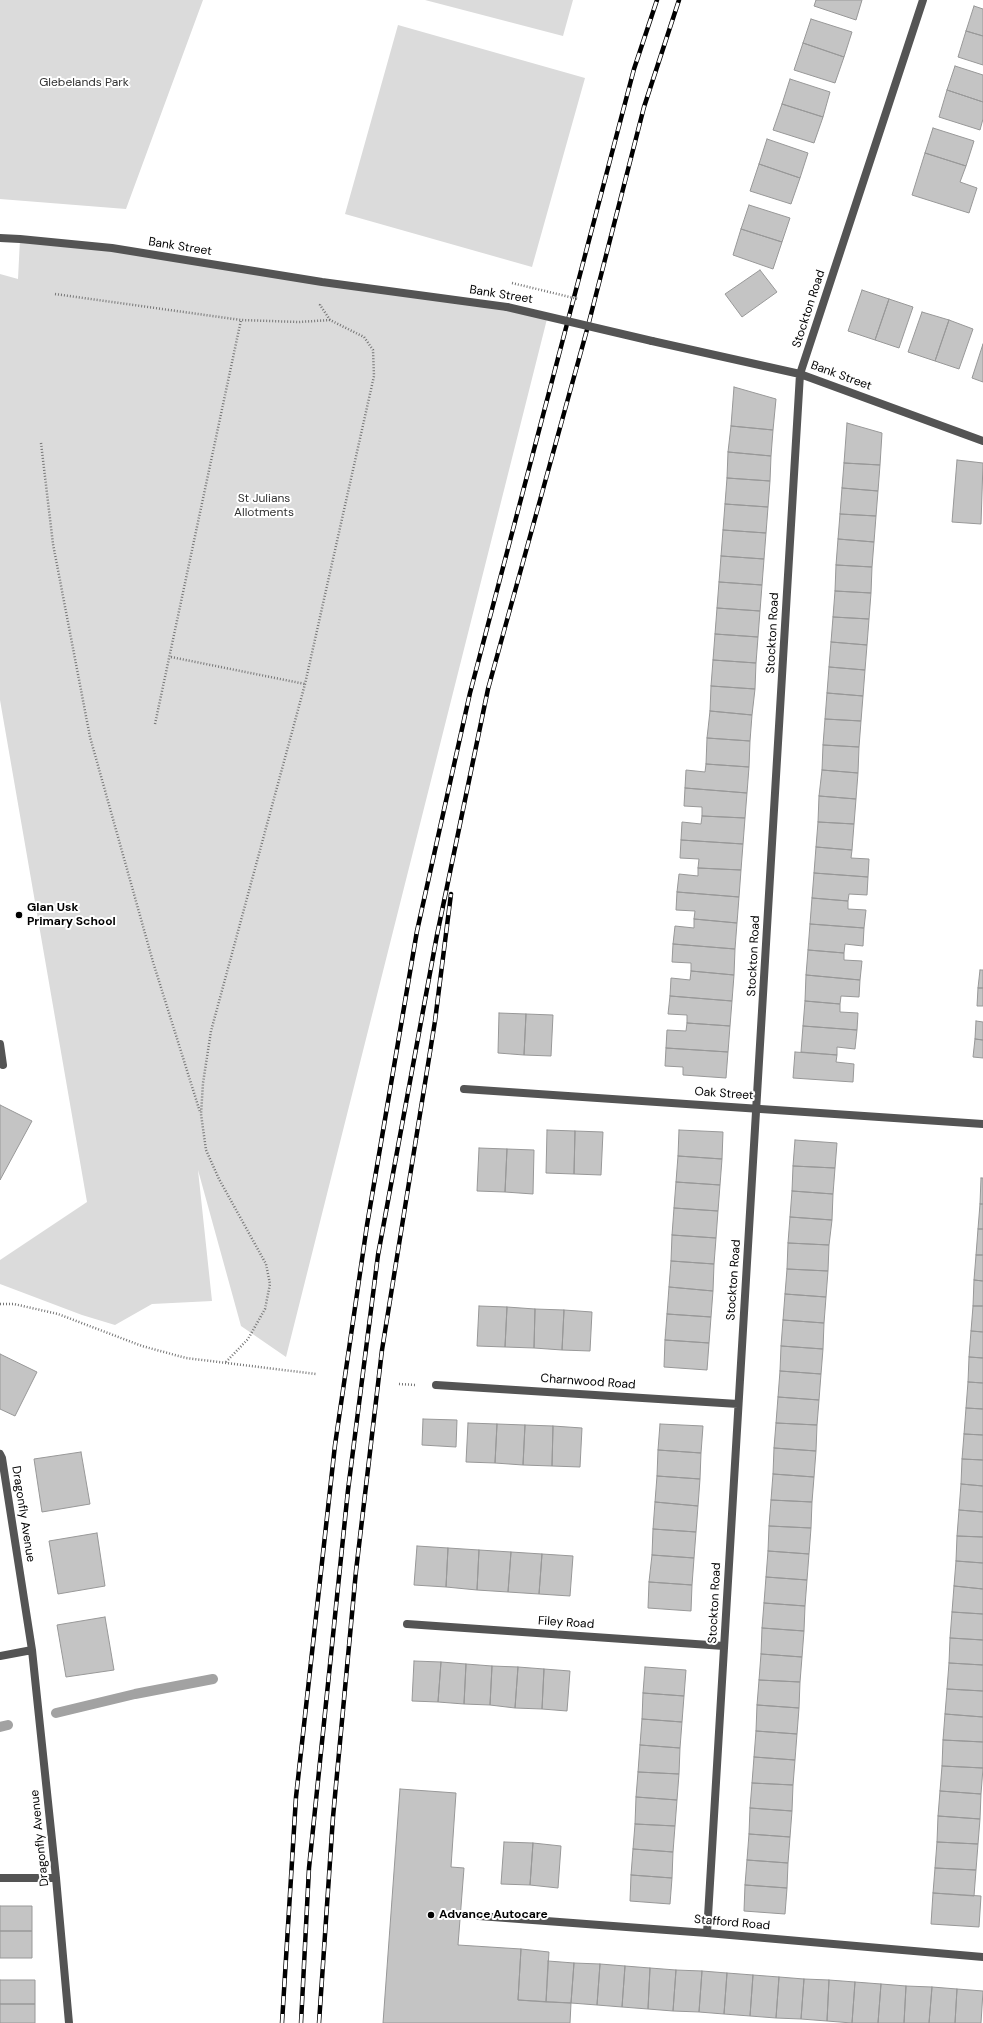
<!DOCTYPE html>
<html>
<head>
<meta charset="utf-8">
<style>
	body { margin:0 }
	canvas { display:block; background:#fff }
</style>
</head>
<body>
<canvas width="983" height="2023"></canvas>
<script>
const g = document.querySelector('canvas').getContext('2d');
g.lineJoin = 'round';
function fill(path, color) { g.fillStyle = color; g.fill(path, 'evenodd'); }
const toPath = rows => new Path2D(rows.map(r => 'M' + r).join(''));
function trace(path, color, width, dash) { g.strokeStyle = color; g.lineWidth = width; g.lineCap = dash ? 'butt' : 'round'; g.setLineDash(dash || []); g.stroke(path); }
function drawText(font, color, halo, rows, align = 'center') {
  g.font = font + ' "DM Sans",sans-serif'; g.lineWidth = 4; g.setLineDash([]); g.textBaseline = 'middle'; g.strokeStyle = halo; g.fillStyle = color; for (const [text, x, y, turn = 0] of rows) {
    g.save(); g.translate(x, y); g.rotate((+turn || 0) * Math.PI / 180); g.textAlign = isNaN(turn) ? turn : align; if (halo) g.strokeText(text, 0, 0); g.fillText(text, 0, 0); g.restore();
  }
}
fill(toPath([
	[0,0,203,0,126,209,0,199],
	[425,0,573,0,563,36],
	[398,25,585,78,532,267,345,214],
	[20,239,112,248,548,315,286,1357,241,1326,198,1170,212,1301,152,1304,115,1325,82,1315,0,1284,0,1260,87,1202,0,700,0,274,18,279]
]), '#dbdbdb');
trace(toPath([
	[56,1713,135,1694,213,1679],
	[0,1727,8,1725]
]), '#a2a2a2', 10);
const building = toPath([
	[816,0,862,0,856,20,814,6,816,0],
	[974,6,983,9,983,36,966,31,974,6],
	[811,19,852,32,844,57,803,43,811,19],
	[966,31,983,36,983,65,958,57,966,31],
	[803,43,844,57,835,83,794,70,803,43],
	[955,66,983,75,983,102,947,90,955,66],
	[790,79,830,92,823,117,782,104,790,79],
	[947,90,983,102,983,119,980,130,939,117,947,90],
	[782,104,823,117,814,143,773,130,782,104],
	[933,128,974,141,966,166,925,153,933,128],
	[767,139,808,153,800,178,759,164,767,139],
	[925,153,966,166,960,182,977,188,969,213,912,195,925,153],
	[759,164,800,178,791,204,750,191,759,164],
	[749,205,790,218,782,242,741,229,749,205],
	[741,229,782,242,773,269,733,255,741,229],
	[760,270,777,292,742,317,725,294,760,270],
	[862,290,889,299,875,340,848,331,862,290],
	[889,299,913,307,899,348,875,340,889,299],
	[922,312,949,320,935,361,908,352,922,312],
	[949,320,973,329,959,369,935,361,949,320],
	[983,344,983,382,972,378,983,344],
	[734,387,776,399,773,430,731,426,734,387],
	[847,423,882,433,880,465,844,463,847,423],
	[731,426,773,430,771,456,728,452,731,426],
	[728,452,771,456,770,481,727,478,728,452],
	[957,460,983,463,981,524,952,522,957,460],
	[844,463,880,465,878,491,842,488,844,463],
	[727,478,770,481,768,507,725,504,727,478],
	[842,488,878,491,876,516,840,514,842,488],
	[725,504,768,507,766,533,723,530,725,504],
	[840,514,876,516,874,542,838,539,840,514],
	[723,530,766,533,764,559,721,556,723,530],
	[838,539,874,542,872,567,836,565,838,539],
	[721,556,764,559,762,585,719,582,721,556],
	[836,565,872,567,871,593,835,591,836,565],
	[719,582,762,585,760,611,717,608,719,582],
	[835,591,871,593,869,619,833,617,835,591],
	[717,608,760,611,758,637,715,634,717,608],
	[833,617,869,619,867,645,831,642,833,617],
	[715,634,758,637,756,663,713,660,715,634],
	[831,642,867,645,865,670,829,667,831,642],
	[713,660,756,663,755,689,711,686,713,660],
	[829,667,865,670,863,696,827,693,829,667],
	[711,686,755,689,752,715,710,711,711,686],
	[827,693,863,696,861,721,825,719,827,693],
	[710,711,752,715,750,741,707,738,710,711],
	[825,719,861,721,859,747,823,745,825,719],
	[707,738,750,741,749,767,706,764,707,738],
	[823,745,859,747,858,773,822,770,823,745],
	[706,764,749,767,747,793,685,788,686,770,705,772,706,764],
	[822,770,858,773,856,799,819,796,822,770],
	[685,788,747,793,745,818,702,816,702,807,684,806,685,788],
	[819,796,856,799,854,824,818,822,819,796],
	[702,816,745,818,743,844,681,840,682,822,701,824,702,816],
	[818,822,854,824,852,850,816,847,818,822],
	[681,840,743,844,741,870,698,868,699,859,680,858,681,840],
	[816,847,852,850,851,858,869,859,868,877,814,873,816,847],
	[698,868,741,870,739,897,677,892,679,874,698,876,698,868],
	[814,873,868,877,867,895,849,894,848,901,812,898,814,873],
	[677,892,739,897,737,923,694,919,695,911,676,910,677,892],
	[812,898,848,901,848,909,866,910,864,928,810,924,812,898],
	[694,919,737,923,735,949,673,944,675,926,694,928,694,919],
	[810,924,864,928,863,946,845,944,844,953,808,950,810,924],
	[673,944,735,949,734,975,691,971,691,963,672,962,673,944],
	[808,950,844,953,844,960,862,961,860,980,806,975,808,950],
	[980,970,983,970,983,988,978,988,980,970],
	[691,971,734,975,732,1001,670,996,671,978,690,980,691,971],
	[806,975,860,980,859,997,841,996,840,1004,805,1001,806,975],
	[978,988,983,988,983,1006,977,1006,978,988],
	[670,996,732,1001,730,1026,687,1023,687,1015,668,1014,670,996],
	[805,1001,840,1004,840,1012,858,1013,857,1030,803,1026,805,1001],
	[499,1013,526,1014,524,1055,498,1053,499,1013],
	[526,1014,553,1015,551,1056,524,1055,526,1014],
	[976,1021,983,1022,983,1040,975,1039,976,1021],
	[687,1023,730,1026,728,1052,666,1048,667,1030,686,1031,687,1023],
	[803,1026,857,1030,855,1049,837,1047,837,1055,801,1052,803,1026],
	[975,1039,983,1040,983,1058,973,1057,975,1039],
	[666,1048,728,1052,726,1078,683,1075,683,1067,665,1066,666,1048],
	[795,1052,837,1055,836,1062,854,1064,853,1082,793,1078,795,1052],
	[0,1105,32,1121,0,1180,0,1105],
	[547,1130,575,1131,574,1174,546,1173,547,1130],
	[679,1130,723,1132,722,1159,678,1156,679,1130],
	[575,1131,603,1132,601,1175,574,1174,575,1131],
	[795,1140,837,1143,835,1168,793,1166,795,1140],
	[479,1148,507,1149,505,1192,477,1191,479,1148],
	[507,1149,534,1150,533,1194,505,1192,507,1149],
	[678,1156,722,1159,720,1185,676,1182,678,1156],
	[793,1166,835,1168,833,1194,792,1191,793,1166],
	[981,1178,983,1178,983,1204,980,1204,981,1178],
	[676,1182,720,1185,718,1211,674,1208,676,1182],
	[792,1191,833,1194,832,1220,790,1217,792,1191],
	[980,1204,983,1204,983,1229,978,1229,980,1204],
	[674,1208,718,1211,716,1238,672,1235,674,1208],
	[790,1217,832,1220,829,1245,788,1243,790,1217],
	[978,1229,983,1229,983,1255,976,1255,978,1229],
	[672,1235,716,1238,714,1264,671,1261,672,1235],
	[788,1243,829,1245,828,1271,787,1269,788,1243],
	[976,1255,983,1255,983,1281,974,1280,976,1255],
	[671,1261,714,1264,713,1291,669,1287,671,1261],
	[787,1269,828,1271,826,1297,785,1294,787,1269],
	[974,1280,983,1281,983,1306,973,1306,974,1280],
	[669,1287,713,1291,711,1317,667,1314,669,1287],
	[785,1294,826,1297,824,1323,783,1320,785,1294],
	[479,1306,507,1307,505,1347,477,1346,479,1306],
	[973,1306,983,1306,983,1332,971,1331,973,1306],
	[507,1307,535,1309,534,1348,505,1347,507,1307],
	[535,1309,564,1310,562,1350,534,1348,535,1309],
	[564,1310,592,1312,590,1351,562,1350,564,1310],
	[667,1314,711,1317,709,1343,665,1340,667,1314],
	[783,1320,824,1323,823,1349,781,1346,783,1320],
	[971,1331,983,1332,983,1358,969,1357,971,1331],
	[665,1340,709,1343,707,1370,664,1367,665,1340],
	[781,1346,823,1349,821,1374,780,1371,781,1346],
	[0,1354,37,1372,15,1416,0,1409,0,1354],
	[969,1357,983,1358,983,1383,968,1382,969,1357],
	[780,1371,821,1374,819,1400,778,1397,780,1371],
	[968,1382,983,1383,983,1409,966,1408,968,1382],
	[778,1397,819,1400,817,1425,776,1423,778,1397],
	[966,1408,983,1409,983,1435,964,1434,966,1408],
	[423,1419,457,1420,456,1447,422,1445,423,1419],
	[468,1423,497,1424,495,1463,466,1462,468,1423],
	[776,1423,817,1425,816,1451,774,1448,776,1423],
	[497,1424,525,1425,523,1465,495,1463,497,1424],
	[660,1424,703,1426,701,1453,658,1450,660,1424],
	[525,1425,553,1426,552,1466,523,1465,525,1425],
	[553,1426,582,1428,580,1467,552,1466,553,1426],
	[964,1434,983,1435,983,1460,962,1459,964,1434],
	[774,1448,816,1451,814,1477,773,1474,774,1448],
	[658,1450,701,1453,700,1479,657,1476,658,1450],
	[81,1452,90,1504,42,1512,34,1459,81,1452],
	[962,1459,983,1460,983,1486,961,1484,962,1459],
	[773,1474,814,1477,812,1502,771,1500,773,1474],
	[657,1476,700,1479,698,1506,655,1502,657,1476],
	[961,1484,983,1486,983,1512,959,1510,961,1484],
	[771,1500,812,1502,811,1528,769,1526,771,1500],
	[655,1502,698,1506,696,1532,653,1529,655,1502],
	[959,1510,983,1512,983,1537,957,1536,959,1510],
	[769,1526,811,1528,809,1554,768,1551,769,1526],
	[653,1529,696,1532,694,1558,652,1555,653,1529],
	[97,1533,105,1586,58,1594,49,1541,97,1533],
	[957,1536,983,1537,983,1563,956,1561,957,1536],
	[417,1546,448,1548,446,1587,414,1585,417,1546],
	[448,1548,479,1550,477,1590,446,1587,448,1548],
	[479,1550,511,1552,508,1592,477,1590,479,1550],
	[768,1551,809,1554,807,1580,766,1577,768,1551],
	[511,1552,542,1554,539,1594,508,1592,511,1552],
	[542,1554,573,1556,570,1596,539,1594,542,1554],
	[652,1555,694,1558,692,1585,649,1582,652,1555],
	[956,1561,983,1563,983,1589,954,1586,956,1561],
	[766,1577,807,1580,805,1606,764,1603,766,1577],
	[649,1582,692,1585,691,1611,648,1608,649,1582],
	[954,1586,983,1589,983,1614,952,1612,954,1586],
	[764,1603,805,1606,804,1631,762,1628,764,1603],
	[952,1612,983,1614,983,1640,950,1638,952,1612],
	[105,1617,114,1670,66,1677,57,1625,105,1617],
	[762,1628,804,1631,802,1657,761,1654,762,1628],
	[950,1638,983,1640,983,1665,949,1663,950,1638],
	[761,1654,802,1657,800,1682,759,1680,761,1654],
	[414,1661,441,1662,438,1702,412,1701,414,1661],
	[441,1662,466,1664,464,1704,438,1702,441,1662],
	[949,1663,983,1665,983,1691,947,1689,949,1663],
	[466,1664,492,1666,490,1705,464,1704,466,1664],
	[492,1666,518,1667,515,1708,490,1705,492,1666],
	[518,1667,544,1669,542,1709,515,1708,518,1667],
	[645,1667,686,1670,684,1696,643,1693,645,1667],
	[544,1669,570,1671,567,1711,542,1709,544,1669],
	[759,1680,800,1682,799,1708,757,1705,759,1680],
	[947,1689,983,1691,983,1717,945,1714,947,1689],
	[643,1693,684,1696,682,1722,642,1719,643,1693],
	[757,1705,799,1708,797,1734,756,1731,757,1705],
	[945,1714,983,1717,983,1742,943,1740,945,1714],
	[642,1719,682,1722,680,1748,640,1745,642,1719],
	[756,1731,797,1734,795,1760,754,1757,756,1731],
	[943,1740,983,1742,983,1768,942,1766,943,1740],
	[640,1745,680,1748,679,1774,638,1772,640,1745],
	[754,1757,795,1760,793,1785,752,1783,754,1757],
	[942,1766,983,1768,981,1794,940,1791,942,1766],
	[638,1772,679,1774,677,1800,636,1797,638,1772],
	[752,1783,793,1785,792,1811,750,1808,752,1783],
	[400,1789,456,1793,451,1867,464,1868,458,1945,521,1949,518,2000,571,2003,570,2023,383,2023,400,1789],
	[940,1791,981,1794,980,1819,938,1816,940,1791],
	[636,1797,677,1800,675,1826,635,1824,636,1797],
	[750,1808,792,1811,790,1837,749,1834,750,1808],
	[938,1816,980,1819,978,1844,937,1842,938,1816],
	[635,1824,675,1826,673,1852,633,1849,635,1824],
	[749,1834,790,1837,788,1863,747,1860,749,1834],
	[504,1842,533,1843,530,1885,501,1884,504,1842],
	[937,1842,978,1844,976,1870,935,1868,937,1842],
	[533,1843,561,1846,558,1888,530,1885,533,1843],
	[633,1849,673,1852,672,1878,631,1875,633,1849],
	[747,1860,788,1863,787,1888,745,1885,747,1860],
	[935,1868,976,1870,974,1896,933,1893,935,1868],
	[631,1875,672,1878,670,1904,630,1901,631,1875],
	[745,1885,787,1888,785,1914,744,1911,745,1885],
	[933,1893,981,1896,979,1927,931,1924,933,1893],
	[0,1906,32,1906,32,1931,0,1931,0,1906],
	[0,1931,32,1931,32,1958,0,1958,0,1931],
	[521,1949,549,1952,546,2002,518,2000,521,1949],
	[548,1961,574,1963,571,2003,546,2002,548,1961],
	[574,1963,600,1964,597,2005,571,2003,574,1963],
	[600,1964,625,1966,622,2007,597,2005,600,1964],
	[625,1966,650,1968,648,2009,622,2007,625,1966],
	[650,1968,676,1970,673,2011,648,2009,650,1968],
	[676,1970,702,1971,699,2012,673,2011,676,1970],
	[702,1971,727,1973,724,2014,699,2012,702,1971],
	[727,1973,753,1975,750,2016,724,2014,727,1973],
	[753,1975,779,1977,776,2018,750,2016,753,1975],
	[779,1977,804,1979,801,2019,776,2018,779,1977],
	[804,1979,829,1980,827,2021,801,2019,804,1979],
	[0,1980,35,1980,35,2004,0,2004,0,1980],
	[829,1980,855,1982,852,2023,827,2021,829,1980],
	[855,1982,881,1984,878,2023,852,2023,855,1982],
	[881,1984,906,1986,904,2023,878,2023,881,1984],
	[906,1986,932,1987,929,2023,904,2023,906,1986],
	[932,1987,957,1989,955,2023,929,2023,932,1987],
	[957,1989,983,1991,981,2023,955,2023,957,1989],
	[0,2004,35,2004,35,2023,0,2023,0,2004]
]);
fill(building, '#c4c4c4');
trace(building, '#989898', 1);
trace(toPath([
	[55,294,241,320,299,322,330,320],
	[41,443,53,544,90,737,153,962,200,1112],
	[171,657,305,684],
	[155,724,241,320],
	[0,1304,14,1304,58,1314,142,1346,186,1358,316,1374],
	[226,1362,248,1339,265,1309,270,1284,266,1264,219,1179,206,1150,201,1114,203,1083,211,1031,305,684,374,376,373,350,364,337,330,320,320,305,321,303],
	[399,1384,416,1385]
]), '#767676', 2.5, [1, 2]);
trace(toPath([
	[0,1044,3,1065]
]), '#545454', 8);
trace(toPath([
	[0,238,20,239,112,248,322,282,507,307],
	[652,341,800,374,983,441],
	[464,1089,983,1124],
	[436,1385,738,1404],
	[0,1454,2,1458,32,1650,0,1656],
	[407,1624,724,1646],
	[32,1650,56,1878,69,2023],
	[0,1878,56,1878],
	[479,1916,707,1933,983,1957],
	[707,1933,800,374,923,0]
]), '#545454', 8);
const rail = toPath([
	[282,2023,296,1797,335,1445,367,1225,417,931,470,693,634,69,657,0],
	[301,2023,309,1868,348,1490,378,1255,437,935,488,689,588,326,644,107,679,0],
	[319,2023,333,1817,356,1571,382,1350,435,1021,451,894]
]);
trace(rail, '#000', 4.5);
trace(rail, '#fff', 3, [9]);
trace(toPath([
	[512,283,578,299]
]), '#767676', 2.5, [1, 2]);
trace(toPath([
	[507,307,652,341]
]), '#545454', 8);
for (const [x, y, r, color] of [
	[19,915,4,"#000"],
	[431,1915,4,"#000"]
]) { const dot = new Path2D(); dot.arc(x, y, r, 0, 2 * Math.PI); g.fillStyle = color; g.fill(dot); trace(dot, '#fff', 1.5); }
drawText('12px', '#323232', '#fff', [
	["Glebelands Park",84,83],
	["St Julians",264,499],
	["Allotments",264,513]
]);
drawText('12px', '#000', '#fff', [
	["Bank Street",180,247,9],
	["Bank Street",501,295,9],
	["Stockton Road",809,309,-72],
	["Bank Street",841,376,20],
	["Stockton Road",773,633,-87],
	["Stockton Road",754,956,-87],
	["Oak Street",724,1094,4],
	["Stockton Road",734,1280,-86],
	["Charnwood Road",588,1382,4],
	["Dragonfly Avenue",23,1514,81],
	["Stockton Road",715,1603,-87],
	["Filey Road",566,1623,4],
	["Dragonfly Avenue",40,1838,-96],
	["Stafford Road",732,1923,5]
]);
drawText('bold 12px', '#000', '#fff', [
	["Glan Usk",27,908],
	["Primary School",27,922],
	["Advance Autocare",439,1915]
], 'left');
</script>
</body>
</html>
